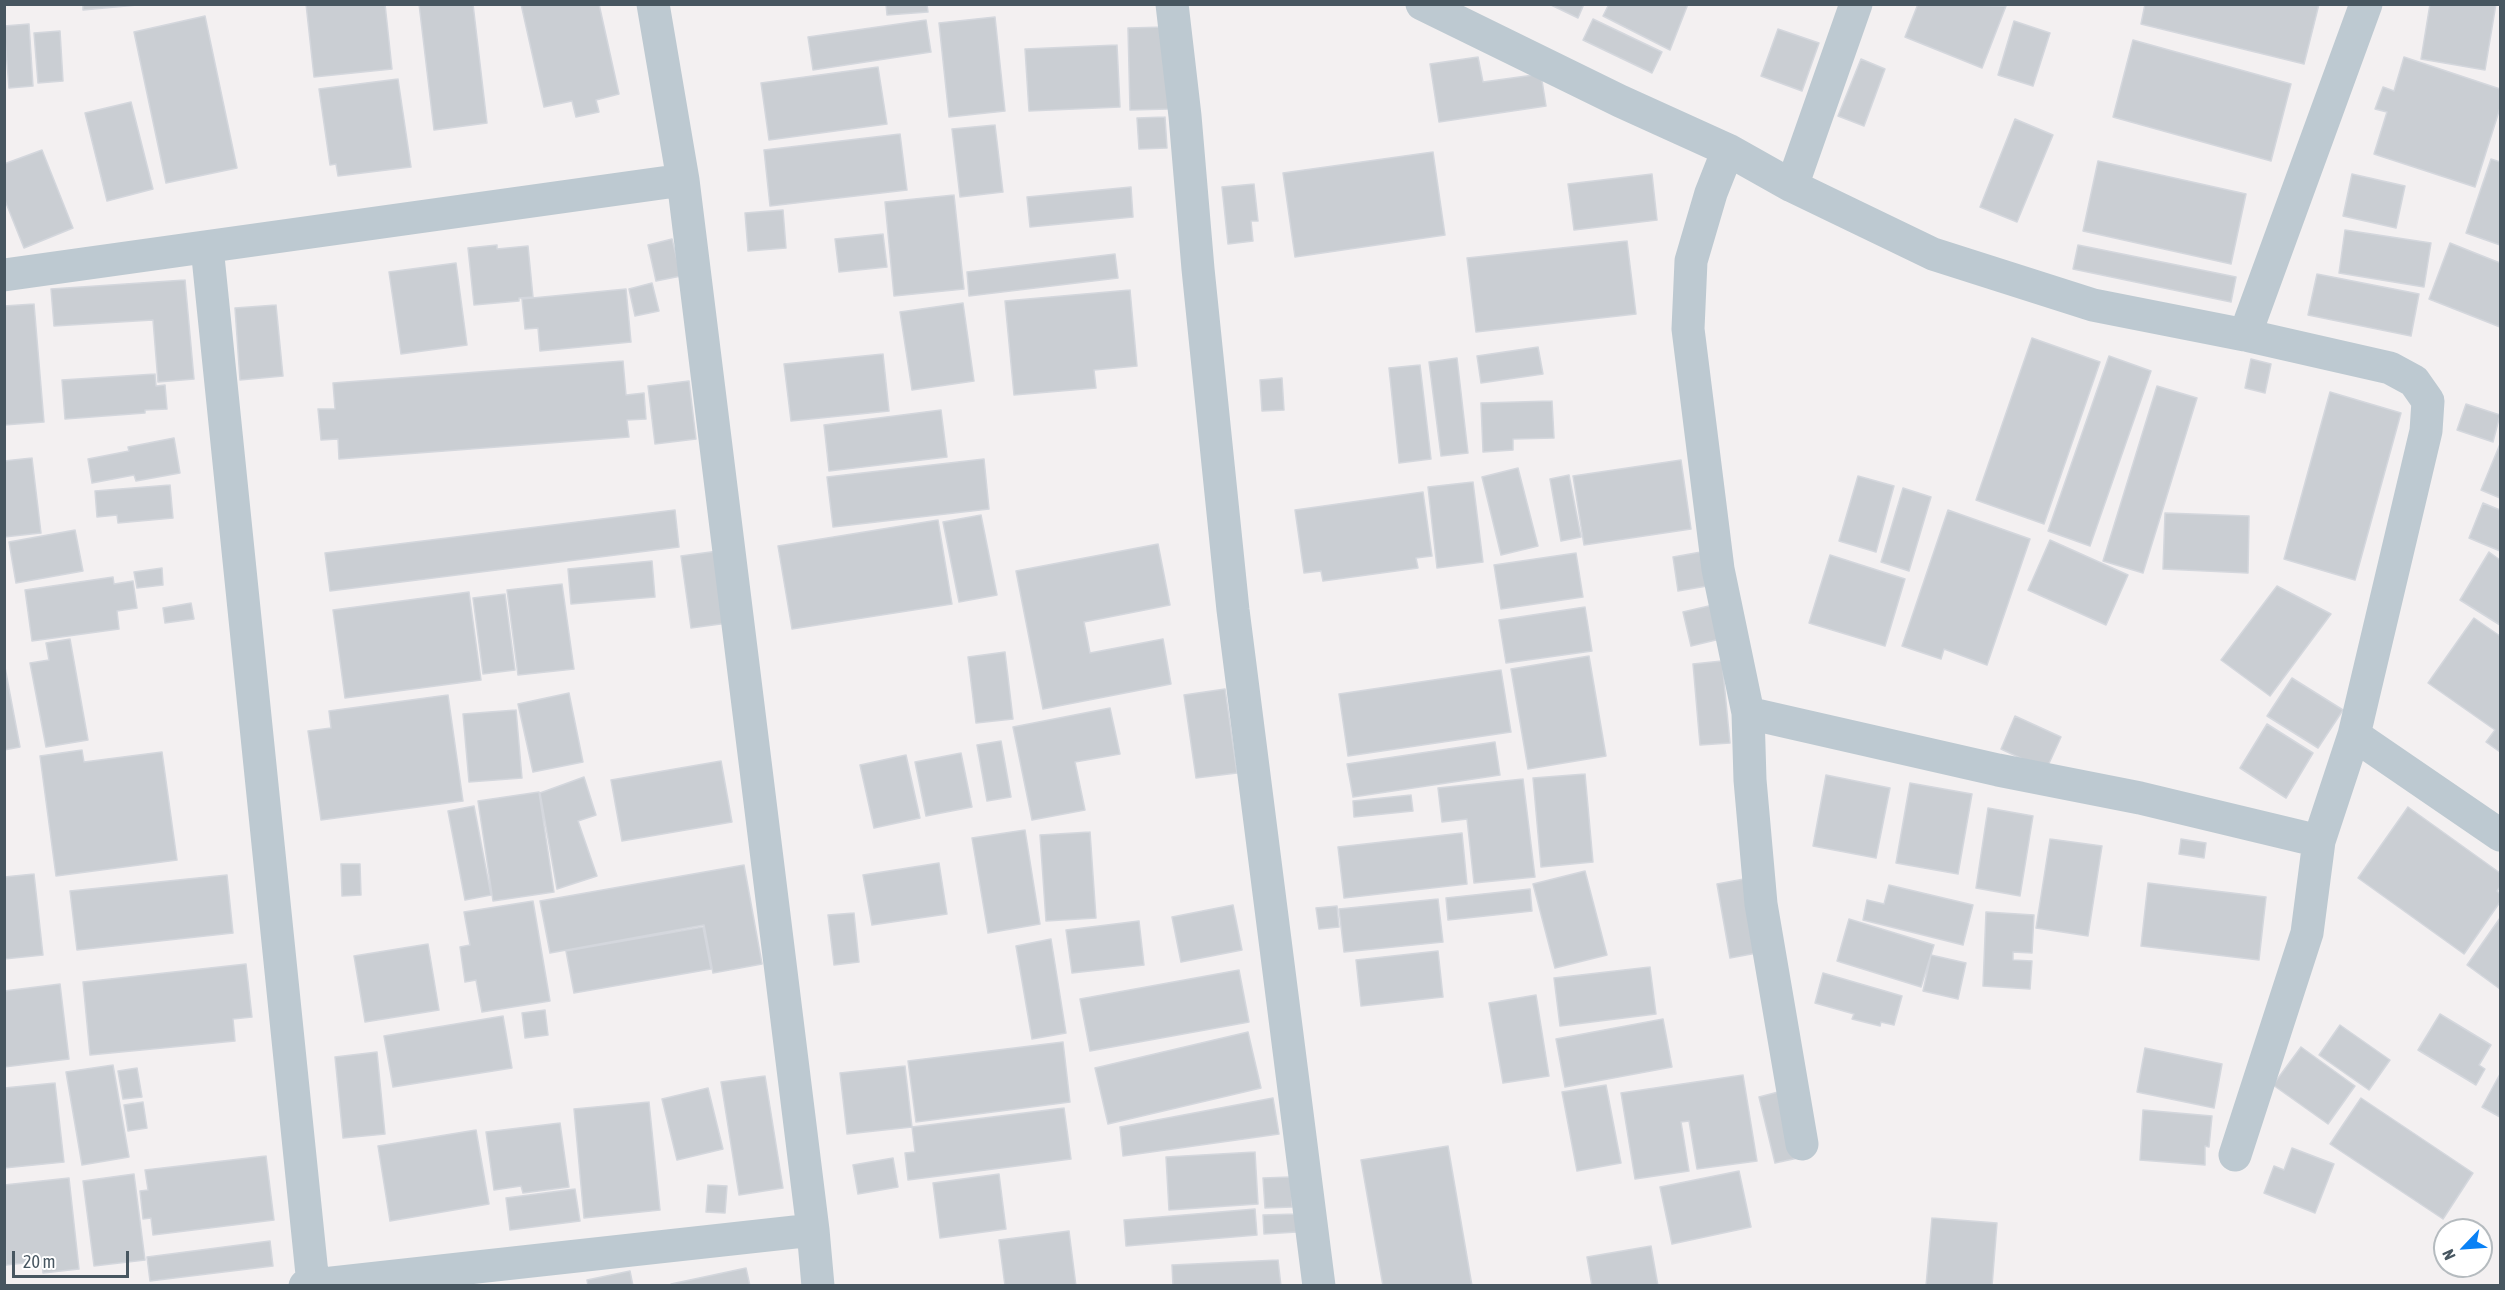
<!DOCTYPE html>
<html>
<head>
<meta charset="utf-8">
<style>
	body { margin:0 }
	#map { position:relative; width:2505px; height:1290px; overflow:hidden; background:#f3f0f1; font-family:"Asap Condensed",sans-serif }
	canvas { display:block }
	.frame { position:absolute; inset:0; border:6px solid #475660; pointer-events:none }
	.north { position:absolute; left:2433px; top:1218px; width:60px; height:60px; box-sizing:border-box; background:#fff; border:2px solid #b5bbbf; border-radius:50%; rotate:245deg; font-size:16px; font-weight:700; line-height:24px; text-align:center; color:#475660 }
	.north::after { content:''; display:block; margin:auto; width:21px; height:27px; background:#0981f5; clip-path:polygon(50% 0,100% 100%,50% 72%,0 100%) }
	.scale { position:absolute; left:12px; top:1251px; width:117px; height:27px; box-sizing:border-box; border:3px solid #475660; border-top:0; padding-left:8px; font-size:18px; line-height:21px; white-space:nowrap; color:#475660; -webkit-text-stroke:4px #fff; paint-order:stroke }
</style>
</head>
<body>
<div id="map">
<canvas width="2505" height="1290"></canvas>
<div class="frame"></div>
<div class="north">N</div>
<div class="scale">20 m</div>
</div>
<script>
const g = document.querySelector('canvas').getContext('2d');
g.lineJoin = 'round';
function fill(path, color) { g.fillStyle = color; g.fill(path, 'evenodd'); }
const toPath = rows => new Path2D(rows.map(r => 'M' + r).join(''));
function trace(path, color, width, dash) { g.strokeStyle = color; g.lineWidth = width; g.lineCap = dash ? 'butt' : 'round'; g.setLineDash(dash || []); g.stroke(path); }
const building = toPath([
	[83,4,148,4,83,10,83,4],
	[306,4,385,4,392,69,314,77,306,4],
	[419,4,473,4,487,123,434,130,419,4],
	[521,4,599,4,619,94,596,100,599,112,576,117,572,101,544,107,521,4],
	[886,4,927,4,928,12,887,15,886,4],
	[1549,4,1584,4,1578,18,1549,4],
	[1609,4,1688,4,1670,50,1603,16,1609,4],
	[1918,4,2006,6,1982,68,1905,37,1918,4],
	[2145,4,2319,4,2304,64,2141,24,2145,4],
	[2430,4,2496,4,2485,70,2421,59,2430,4],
	[205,16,237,168,166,183,134,32,205,16],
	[995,17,1005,111,949,117,939,23,995,17],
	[1593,19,1662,52,1652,73,1583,40,1593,19],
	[926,20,931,52,813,70,808,37,926,20],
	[2014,21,2050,33,2033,86,1998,75,2014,21],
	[29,24,33,86,9,88,4,26,29,24],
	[1166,27,1169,109,1130,110,1128,28,1166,27],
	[1778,29,1819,43,1802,91,1761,76,1778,29],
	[60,31,63,81,38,83,34,33,60,31],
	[2133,40,2291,84,2271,161,2113,117,2133,40],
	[1117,45,1120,107,1029,111,1025,49,1117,45],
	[1478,57,1483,82,1541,74,1546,106,1439,122,1430,64,1478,57],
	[2404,57,2500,89,2500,108,2475,187,2374,154,2387,112,2375,109,2383,87,2394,91,2404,57],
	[1861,59,1885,69,1864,126,1838,116,1861,59],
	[878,67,887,124,769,140,761,83,878,67],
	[398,79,411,167,338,176,336,164,330,165,319,89,398,79],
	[131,102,153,189,107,201,85,113,131,102],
	[1165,117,1167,148,1139,149,1137,118,1165,117],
	[2015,119,2053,135,2017,222,1980,207,2015,119],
	[995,125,1003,192,960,197,952,129,995,125],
	[900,134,907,190,770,206,764,150,900,134],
	[42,150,73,228,24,248,4,198,4,164,42,150],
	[1433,152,1445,235,1295,257,1283,173,1433,152],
	[2491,159,2500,162,2500,245,2466,233,2491,159],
	[2098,161,2246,194,2231,264,2083,231,2098,161],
	[1652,174,1657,220,1574,230,1568,184,1652,174],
	[2352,174,2405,186,2396,228,2343,216,2352,174],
	[1254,184,1258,221,1251,221,1253,241,1228,244,1222,187,1254,184],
	[1131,187,1133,217,1030,227,1027,197,1131,187],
	[954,195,964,289,894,296,885,202,954,195],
	[783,210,786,248,748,251,745,213,783,210],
	[2345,230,2431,243,2424,287,2339,273,2345,230],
	[883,234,887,267,839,272,835,239,883,234],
	[672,239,681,276,656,281,648,245,672,239],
	[1627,241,1636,314,1476,332,1467,258,1627,241],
	[2450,243,2500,263,2500,327,2429,299,2450,243],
	[497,245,497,249,528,246,533,297,519,298,519,301,474,305,468,248,497,245],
	[2078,245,2236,277,2231,302,2073,269,2078,245],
	[1115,254,1118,278,969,296,967,272,1115,254],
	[456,263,467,345,401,354,389,272,456,263],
	[2317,274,2419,294,2411,336,2308,315,2317,274],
	[185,280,194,379,158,382,153,320,54,326,51,289,185,280],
	[652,283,659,311,635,316,629,289,652,283],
	[626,289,631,342,540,351,538,328,525,329,522,299,626,289],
	[1130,290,1137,366,1094,370,1096,388,1014,395,1005,301,1130,290],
	[963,303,974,381,912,390,900,312,963,303],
	[34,304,44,422,4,425,4,306,34,304],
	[276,305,283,376,240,380,235,308,276,305],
	[2032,338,2100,362,2044,524,1976,500,2032,338],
	[1538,347,1543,374,1481,383,1477,356,1538,347],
	[883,354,889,411,791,421,784,364,883,354],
	[2109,356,2151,371,2090,546,2048,531,2109,356],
	[1457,358,1468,453,1441,456,1429,362,1457,358],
	[2251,359,2271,364,2265,393,2245,388,2251,359],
	[623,361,626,395,644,393,646,419,627,420,629,437,339,459,338,439,321,440,318,409,335,409,333,383,623,361],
	[1420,365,1431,459,1399,463,1389,368,1420,365],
	[155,374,156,386,165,385,167,409,145,410,145,413,65,419,62,380,155,374],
	[1282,378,1284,410,1262,411,1260,380,1282,378],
	[689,381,696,439,655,444,648,386,689,381],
	[2157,386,2197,398,2143,573,2103,561,2157,386],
	[2330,392,2401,413,2355,580,2284,559,2330,392],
	[1552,401,1554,438,1513,439,1513,450,1483,452,1481,403,1552,401],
	[2466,404,2500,415,2493,442,2457,430,2466,404],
	[941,410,947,457,829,471,824,425,941,410],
	[174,438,180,473,136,481,134,475,92,483,88,459,129,451,128,447,174,438],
	[2500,444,2500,498,2481,490,2500,444],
	[32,458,41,533,4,537,4,461,32,458],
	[984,459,989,509,833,527,827,477,984,459],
	[1681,460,1691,529,1584,545,1573,476,1681,460],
	[1518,468,1538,546,1501,555,1482,477,1518,468],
	[1569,475,1581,537,1561,541,1550,479,1569,475],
	[1858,476,1894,486,1876,552,1839,541,1858,476],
	[1473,482,1483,562,1437,568,1428,487,1473,482],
	[170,485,173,518,118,523,117,515,97,517,95,491,170,485],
	[1903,488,1931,497,1909,571,1881,562,1903,488],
	[1423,492,1432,556,1416,558,1418,568,1323,581,1321,571,1304,573,1295,510,1423,492],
	[2483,503,2500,510,2500,551,2469,538,2483,503],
	[675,510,679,547,330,591,325,553,675,510],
	[1948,510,2030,539,1987,665,1944,649,1941,659,1902,646,1948,510],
	[2165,513,2249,516,2248,573,2163,569,2165,513],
	[981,515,997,595,959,602,943,522,981,515],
	[938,520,952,604,792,629,778,546,938,520],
	[75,530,83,571,16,583,9,542,75,530],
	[2050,540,2128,575,2106,625,2028,590,2050,540],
	[1158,544,1170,605,1084,622,1090,653,1163,639,1171,684,1043,709,1016,571,1158,544],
	[718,551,728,623,691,628,681,556,718,551],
	[1701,552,1707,586,1678,591,1673,557,1701,552],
	[2489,552,2500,560,2500,625,2460,600,2489,552],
	[1576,553,1583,597,1501,609,1494,565,1576,553],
	[1830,555,1905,579,1885,646,1809,623,1830,555],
	[652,561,655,597,571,604,568,569,652,561],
	[162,568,163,585,137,588,134,572,162,568],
	[113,577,114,584,133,581,137,608,117,611,119,629,32,641,25,590,113,577],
	[562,584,574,669,518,675,507,590,562,584],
	[2277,586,2331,614,2270,696,2221,660,2277,586],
	[469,592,481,680,345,698,333,610,469,592],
	[505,594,515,670,483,674,473,598,505,594],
	[191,603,194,619,165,623,163,608,191,603],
	[1713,605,1720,639,1691,646,1683,612,1713,605],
	[1585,607,1592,651,1506,663,1499,620,1585,607],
	[2474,618,2500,636,2500,752,2486,742,2495,730,2428,683,2474,618],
	[70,639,88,740,46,747,30,663,49,660,46,643,70,639],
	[1005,652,1013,719,976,723,968,657,1005,652],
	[1589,656,1606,756,1528,769,1511,669,1589,656],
	[1722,661,1730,743,1700,745,1693,664,1722,661],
	[4,662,20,747,4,750,4,662],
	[1501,670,1511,732,1348,756,1339,694,1501,670],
	[2292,678,2343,710,2318,748,2267,716,2292,678],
	[1225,689,1237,773,1196,778,1184,695,1225,689],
	[569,693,583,762,533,772,518,704,569,693],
	[448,695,463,801,321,820,308,731,331,728,329,711,448,695],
	[1110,708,1120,754,1075,762,1085,810,1032,820,1013,727,1110,708],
	[516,710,522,778,469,782,463,714,516,710],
	[2015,716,2061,737,2046,770,2001,749,2015,716],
	[2267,724,2313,753,2286,798,2240,768,2267,724],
	[1001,741,1011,797,987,801,977,745,1001,741],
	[1495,742,1500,775,1353,797,1347,764,1495,742],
	[82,750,84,762,162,752,177,860,56,876,40,756,82,750],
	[961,753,972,807,926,816,915,762,961,753],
	[906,755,920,818,874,828,860,765,906,755],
	[721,761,732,822,622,841,611,780,721,761],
	[1585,774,1593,862,1541,867,1533,778,1585,774],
	[1826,775,1890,788,1876,858,1813,846,1826,775],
	[584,777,596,815,578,821,597,876,557,889,540,793,584,777],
	[1523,779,1535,877,1474,883,1467,819,1442,822,1438,788,1523,779],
	[1910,783,1972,794,1958,874,1896,863,1910,783],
	[539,792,554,892,493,901,478,801,539,792],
	[1411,795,1413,811,1354,817,1353,801,1411,795],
	[474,806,491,895,465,900,448,811,474,806],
	[2408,807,2500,873,2500,887,2497,891,2500,894,2500,902,2464,954,2358,878,2408,807],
	[1988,808,2033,816,2020,896,1976,888,1988,808],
	[1025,830,1040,924,988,933,972,838,1025,830],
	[1090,832,1096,918,1046,921,1040,835,1090,832],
	[1462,833,1467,884,1344,898,1338,847,1462,833],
	[2050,839,2102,846,2088,936,2036,928,2050,839],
	[2181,839,2206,843,2204,858,2179,854,2181,839],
	[939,863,947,914,872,925,863,875,939,863],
	[341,864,360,864,361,895,342,896,341,864],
	[744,865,762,964,713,973,704,925,550,953,540,901,744,865],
	[1585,871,1607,955,1555,968,1533,884,1585,871],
	[34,874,43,955,4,959,4,877,34,874],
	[227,875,233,933,77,950,70,891,227,875],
	[1744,879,1757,953,1730,958,1717,884,1744,879],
	[2148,883,2266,897,2259,960,2141,946,2148,883],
	[1889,885,1973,905,1963,945,1863,920,1867,900,1884,904,1889,885],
	[1530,889,1532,911,1448,920,1446,898,1530,889],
	[1438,899,1443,942,1344,952,1339,909,1438,899],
	[533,901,550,1001,482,1012,476,980,465,982,460,947,470,945,464,912,533,901],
	[1233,905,1242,950,1181,962,1172,917,1233,905],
	[1337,906,1339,927,1319,929,1316,908,1337,906],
	[1986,912,2034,915,2032,953,2013,952,2013,960,2032,961,2030,989,1983,986,1986,912],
	[854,913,859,962,834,965,828,915,854,913],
	[2500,918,2500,989,2467,965,2500,918],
	[1849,919,1934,945,1921,987,1837,961,1849,919],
	[1139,921,1144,965,1072,973,1066,930,1139,921],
	[703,927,711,969,574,993,566,951,703,927],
	[1051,939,1066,1033,1032,1039,1016,946,1051,939],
	[428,944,439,1010,365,1022,354,956,428,944],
	[1438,951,1443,997,1361,1006,1356,960,1438,951],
	[1931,955,1966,963,1958,999,1923,991,1931,955],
	[246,964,252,1017,233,1019,235,1041,90,1055,83,982,246,964],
	[1650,967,1656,1014,1560,1026,1554,978,1650,967],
	[1239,970,1249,1022,1090,1051,1080,999,1239,970],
	[1823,973,1902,996,1894,1025,1881,1022,1880,1026,1852,1019,1854,1014,1815,1003,1823,973],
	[60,984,69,1059,4,1067,4,991,60,984],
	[1536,995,1549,1076,1503,1083,1489,1003,1536,995],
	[545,1010,548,1035,525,1038,522,1013,545,1010],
	[2440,1014,2491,1045,2479,1065,2485,1069,2476,1085,2418,1050,2440,1014],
	[503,1016,512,1068,393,1087,384,1036,503,1016],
	[1663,1019,1672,1067,1565,1087,1556,1039,1663,1019],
	[2340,1025,2390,1060,2369,1090,2319,1055,2340,1025],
	[1248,1032,1261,1088,1108,1124,1095,1068,1248,1032],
	[1063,1042,1070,1102,916,1122,908,1061,1063,1042],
	[2301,1047,2355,1086,2328,1124,2273,1085,2301,1047],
	[2145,1048,2222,1064,2214,1108,2137,1092,2145,1048],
	[377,1052,385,1134,343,1138,335,1057,377,1052],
	[113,1065,129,1157,82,1165,66,1072,113,1065],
	[905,1066,912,1127,847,1134,840,1073,905,1066],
	[137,1068,142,1097,123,1099,118,1071,137,1068],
	[2500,1074,2500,1117,2482,1107,2500,1074],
	[1743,1075,1757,1161,1697,1169,1689,1121,1681,1122,1689,1171,1635,1179,1621,1093,1743,1075],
	[765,1076,783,1188,739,1195,721,1082,765,1076],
	[55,1083,64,1162,4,1168,4,1088,55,1083],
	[1606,1085,1621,1163,1577,1171,1562,1092,1606,1085],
	[708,1088,723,1149,677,1160,662,1099,708,1088],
	[1782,1091,1798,1158,1775,1163,1759,1097,1782,1091],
	[1273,1098,1279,1134,1123,1156,1120,1127,1273,1098],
	[2361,1098,2473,1173,2443,1219,2330,1144,2361,1098],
	[143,1102,147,1128,128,1131,124,1105,143,1102],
	[649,1102,660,1210,584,1218,574,1109,649,1102],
	[1064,1108,1071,1159,908,1180,905,1153,915,1152,912,1127,1064,1108],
	[2143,1110,2212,1116,2209,1147,2205,1146,2205,1165,2140,1160,2143,1110],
	[560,1123,569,1187,523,1193,521,1186,494,1190,486,1132,560,1123],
	[476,1130,489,1204,390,1221,378,1146,476,1130],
	[1448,1146,1472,1286,1383,1286,1361,1160,1448,1146],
	[2292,1148,2334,1164,2315,1213,2264,1193,2274,1166,2284,1170,2292,1148],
	[1255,1152,1258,1204,1169,1210,1166,1157,1255,1152],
	[266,1156,274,1220,153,1235,151,1218,143,1219,140,1191,148,1190,145,1170,266,1156],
	[893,1158,898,1187,858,1194,853,1165,893,1158],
	[1739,1171,1751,1227,1672,1244,1660,1187,1739,1171],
	[134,1174,145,1260,94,1266,83,1181,134,1174],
	[999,1174,1006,1229,940,1238,933,1183,999,1174],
	[1291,1177,1292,1207,1265,1208,1263,1178,1291,1177],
	[69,1178,79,1269,43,1273,42,1261,6,1265,4,1185,69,1178],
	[708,1185,727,1186,725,1213,706,1212,708,1185],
	[575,1189,580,1221,510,1230,506,1198,575,1189],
	[1255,1209,1257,1235,1126,1246,1124,1220,1255,1209],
	[1296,1214,1297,1232,1264,1234,1263,1215,1296,1214],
	[1932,1218,1997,1223,1992,1286,1926,1286,1932,1218],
	[1069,1231,1076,1286,1005,1286,999,1240,1069,1231],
	[270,1241,273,1266,150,1281,147,1257,270,1241],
	[1651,1246,1658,1286,1592,1286,1587,1257,1651,1246],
	[1278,1260,1281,1286,1173,1286,1172,1265,1278,1260],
	[746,1268,750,1286,671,1286,671,1284,746,1268],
	[630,1271,633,1286,588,1286,587,1280,630,1271]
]);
fill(building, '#caced3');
trace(building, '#d4d7dd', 1.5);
trace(toPath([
	[653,4,683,180,813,1230,818,1286],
	[1172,4,1185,116,1198,269,1233,610,1319,1286],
	[1422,4,1620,101,1728,150,1792,186,1933,254,2093,305,2245,335,2390,368,2414,381,2428,401,2426,431,2354,735,2319,841,2307,933,2235,1155],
	[1728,150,1711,193,1691,261,1688,329,1718,569,1748,713,1750,780,1761,904,1802,1144],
	[1792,186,1856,4],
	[207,247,313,1284],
	[4,275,683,180],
	[2245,335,2366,4],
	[1748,713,1998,770,2140,798,2319,841],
	[2354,735,2500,835],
	[305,1286,813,1230]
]), '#bdc9d1', 33);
</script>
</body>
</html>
